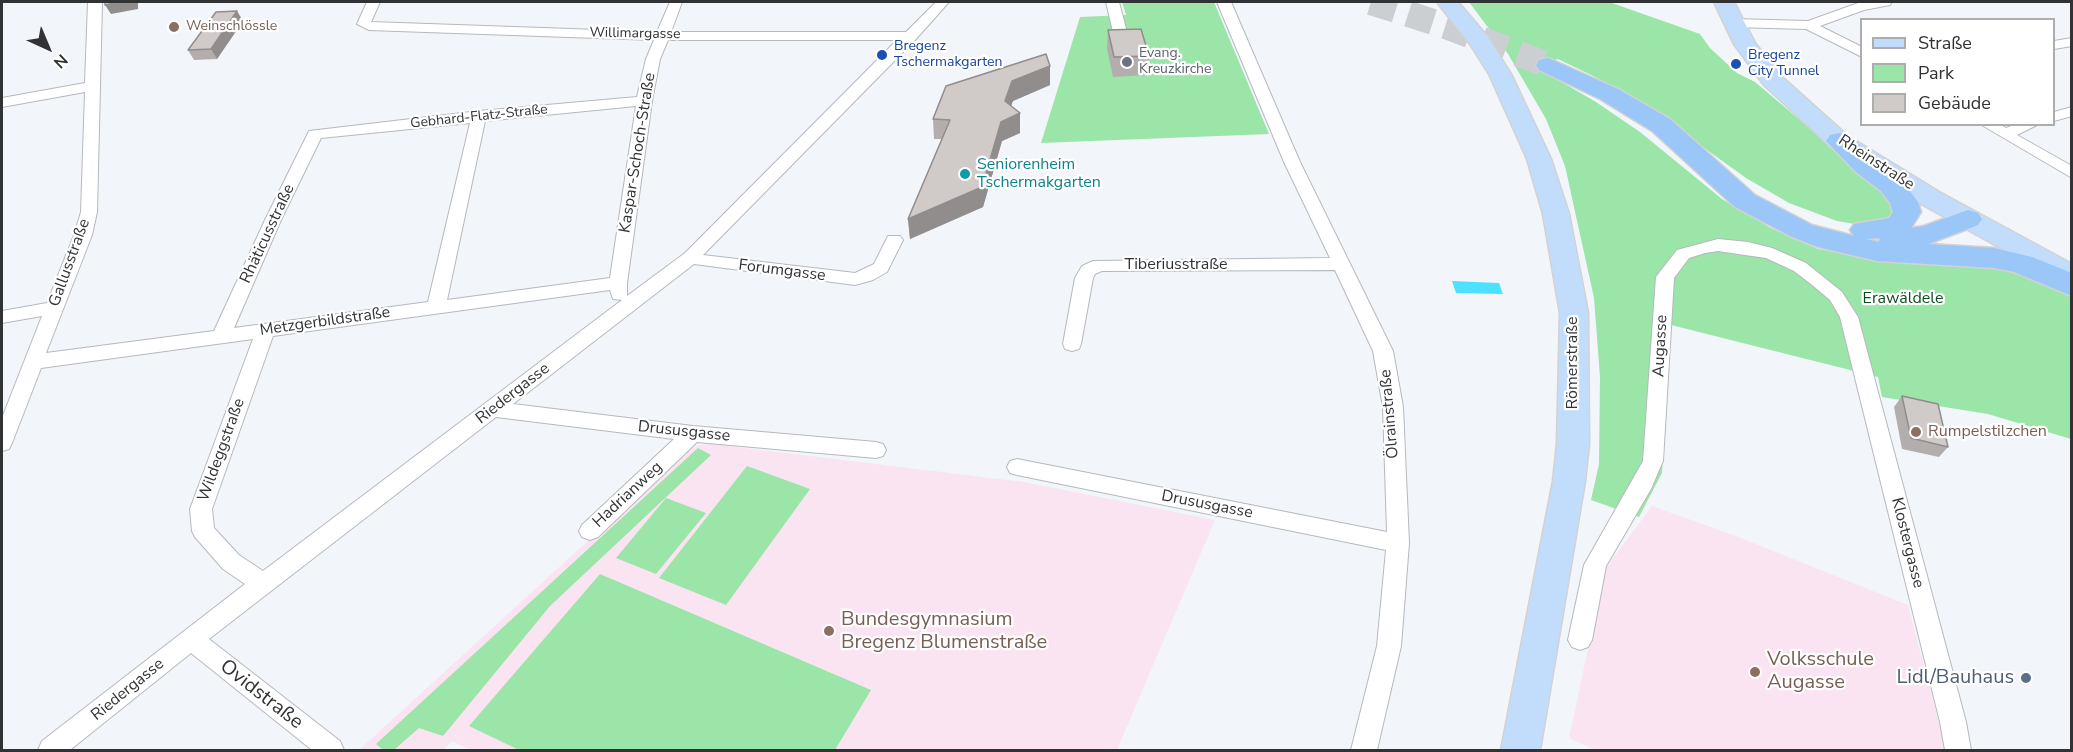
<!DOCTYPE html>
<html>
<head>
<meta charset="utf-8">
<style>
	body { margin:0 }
	#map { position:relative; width:2073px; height:752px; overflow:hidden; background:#f2f6fa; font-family:"Nunito Sans",sans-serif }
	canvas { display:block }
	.frame { position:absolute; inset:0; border:3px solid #313234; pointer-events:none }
	.legend { position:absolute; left:1860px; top:18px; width:195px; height:108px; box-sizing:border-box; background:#fff; border:2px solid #adadae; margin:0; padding:8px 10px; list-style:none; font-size:18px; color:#313234 }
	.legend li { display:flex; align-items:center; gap:12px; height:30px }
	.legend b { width:30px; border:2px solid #adadae }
	.north { position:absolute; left:18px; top:18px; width:60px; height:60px; -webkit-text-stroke:4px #fff; paint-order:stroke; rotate:136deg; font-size:16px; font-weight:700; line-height:24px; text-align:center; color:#313234 }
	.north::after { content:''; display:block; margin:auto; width:21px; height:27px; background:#313234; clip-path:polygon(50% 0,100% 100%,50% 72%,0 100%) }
</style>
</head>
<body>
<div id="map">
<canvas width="2073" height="752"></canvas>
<div class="frame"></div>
<ul class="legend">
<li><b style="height:8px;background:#c2ddfb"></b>Straße</li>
<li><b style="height:16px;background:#9ae5a7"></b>Park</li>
<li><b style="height:16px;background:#d0cac9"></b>Gebäude</li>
</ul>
<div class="north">N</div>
</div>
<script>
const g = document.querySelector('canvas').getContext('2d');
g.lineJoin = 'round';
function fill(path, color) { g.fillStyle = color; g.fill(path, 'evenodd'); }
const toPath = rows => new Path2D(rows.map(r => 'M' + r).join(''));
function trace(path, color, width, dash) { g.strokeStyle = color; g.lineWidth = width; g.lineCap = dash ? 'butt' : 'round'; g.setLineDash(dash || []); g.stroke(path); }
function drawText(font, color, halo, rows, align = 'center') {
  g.font = font + ' "Nunito Sans",sans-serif'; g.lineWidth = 4.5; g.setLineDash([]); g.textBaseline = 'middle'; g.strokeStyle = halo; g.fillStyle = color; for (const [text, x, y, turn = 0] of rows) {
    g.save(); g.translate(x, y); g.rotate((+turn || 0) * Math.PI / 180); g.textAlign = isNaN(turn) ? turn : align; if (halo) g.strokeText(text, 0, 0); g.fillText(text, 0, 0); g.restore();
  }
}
fill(toPath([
	[712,444,1024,482,1215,520,1117,750,471,750,452,741,443,750,359,750,685,452,699,445],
	[1652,506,1736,536,1908,605,1946,750,1595,750,1569,738,1605,569]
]), '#fae4f2');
fill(toPath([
	[1122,2,1214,2,1269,134,1041,143,1080,17,1126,15],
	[1469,2,1609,2,1700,34,1710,48,1737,73,1755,82,1895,200,1893,218,1855,224,1837,221,1789,203,1746,178,1633,97,1593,76,1558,59,1549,62,1541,70,1596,102,1640,132,1722,199,1771,228,1818,249,1882,260,1994,263,2071,291,2071,439,1988,414,1882,397,1878,377,1671,325,1662,473,1639,517,1591,500,1599,464,1600,377,1594,298,1565,166,1546,119,1508,54],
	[698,448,711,455,550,606,443,736,419,728,394,750,383,750,376,744],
	[747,466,810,489,726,605,659,578],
	[666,498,706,513,656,574,616,558],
	[600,574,871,690,835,750,519,750,469,726]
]), '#9ae5a7');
fill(toPath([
	[1452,281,1499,283,1503,294,1456,293]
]), '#4ce2ff');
trace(toPath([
	[1371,2,1446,26,1548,65]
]), '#cbcfd2', 26, [26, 13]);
const minor = toPath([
	[88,2,102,2,97,212,92,235,46,353,214,331,265,220,309,131,479,111,637,97,646,59,654,40,369,30,357,24,367,2,380,2,371,22,657,32,670,2,682,2,671,32,906,32,936,2,949,2,916,39,703,255,855,273,874,264,888,236,900,236,903,240,887,272,873,280,855,285,694,264,513,404,693,426,876,442,883,444,886,450,883,456,876,458,697,442,598,537,590,540,582,537,579,531,582,525,674,439,496,417,209,639,340,741,344,750,312,750,191,653,70,750,38,750,42,741,245,584,223,569,195,537,192,531,190,509,253,339,41,368,12,443,9,449,2,451,2,418,42,316,2,323,2,311,47,303,74,235,81,212,85,92,2,107,2,98,85,83,88,2],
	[668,40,897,40,685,253,627,296,627,283,652,101,660,59,668,40],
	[636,106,610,278,447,300,485,121,636,106],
	[470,123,428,302,234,328,281,220,321,138,470,123],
	[610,290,613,299,622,300,263,571,239,555,214,528,212,509,273,336,610,290],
	[1106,2,1119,2,1129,40,1127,43,1117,43,1115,40,1106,2],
	[1217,2,1231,2,1300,162,1393,351,1403,407,1409,543,1401,646,1377,750,1351,750,1377,646,1386,550,1017,475,1010,473,1007,467,1010,461,1017,459,1387,532,1383,407,1373,351,1335,270,1102,271,1095,274,1093,278,1081,344,1079,349,1072,351,1065,349,1063,344,1075,278,1082,266,1093,261,1330,258,1284,162,1217,2],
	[1861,2,1892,2,1890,5,1864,10,1820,26,1862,47,1862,57,1806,29,1734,27,1727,23,1734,19,1808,21,1861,2],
	[2072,38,2072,46,2054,49,2054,41,2072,38],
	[2072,107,2072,116,2054,121,2054,112,2072,107],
	[1980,124,1999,124,2006,128,2016,124,2039,124,2017,135,2072,166,2072,178,1980,124],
	[1718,239,1748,242,1772,248,1806,263,1842,292,1858,317,1966,722,1971,750,1945,750,1940,722,1840,317,1830,300,1811,284,1794,271,1766,258,1718,251,1705,253,1689,258,1674,278,1663,461,1651,489,1606,566,1592,640,1588,647,1580,650,1572,647,1568,640,1584,565,1643,461,1656,277,1677,250,1718,239]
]);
const primary = toPath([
	[1437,2,1458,2,1487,36,1511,74,1551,159,1569,214,1588,313,1589,444,1585,481,1540,750,1501,750,1553,481,1557,444,1560,313,1543,214,1527,159,1489,74,1470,44,1437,2],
	[1714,2,1734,2,1755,43,1780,75,1848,136,1941,193,2072,264,2072,285,2062,282,1923,205,1830,146,1764,85,1734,44,1714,2]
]);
const motorway = toPath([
	[1548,58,1618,89,1670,119,1755,195,1812,225,1854,236,1850,230,1854,224,1884,219,1889,218,1893,212,1890,203,1881,191,1856,172,1826,141,1830,135,1839,133,1848,135,1901,179,1918,202,1921,212,1911,228,1924,226,1968,210,1978,213,1982,219,1978,225,1928,244,1994,248,2032,257,2072,273,2072,296,2014,272,1994,268,1877,261,1818,247,1792,237,1735,207,1652,131,1600,99,1539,70,1536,65,1539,60,1548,58],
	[1880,238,1879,242,1866,239,1880,238]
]);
trace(minor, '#b5b9bd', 2);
trace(primary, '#d2d2d2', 3);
trace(motorway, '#d2d2d2', 3);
fill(minor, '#fff');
fill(primary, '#c2ddfb');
fill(motorway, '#9ac6f8');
fill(toPath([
	[243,21,217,59,194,60,188,50],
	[1108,30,1149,56,1147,75,1113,77,1107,49],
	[1050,66,1050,85,1013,101,1011,106,1020,133,1002,141,983,207,910,239,908,219,942,139,934,139,933,119],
	[1902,396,1948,447,1939,457,1902,449,1894,407]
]), '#b3aead');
fill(toPath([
	[119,2,138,2,138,9,111,14,105,5],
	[237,11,243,21,217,59,211,49],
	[1050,66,1050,85,1013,101,1006,119,1020,113,1020,133,1002,141,983,207,910,239,908,219,1005,101,1012,81]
]), '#928d8d');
const building = toPath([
	[105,2,119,2,105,5,105,2],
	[237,11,211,49,188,50,216,12,237,11],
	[1141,29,1149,56,1114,57,1108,30,1141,29],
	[1046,54,1050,66,1012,81,1005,101,1020,113,1001,122,982,187,908,219,950,120,933,119,946,86,1046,54],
	[1902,396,1938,404,1948,447,1911,438,1902,396]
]);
fill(building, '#d0cac9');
trace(building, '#928d8d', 1.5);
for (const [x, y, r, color] of [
	[174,27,6,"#8d6e63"],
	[882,55,6,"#1a4fb4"],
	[1127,62,6,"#6b7280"],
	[1736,64,6,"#1a4fb4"],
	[965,174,6,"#0f9aa8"],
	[1916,432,6,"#8d6e63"],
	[829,631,6,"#8d6e63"],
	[1755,672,6,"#8d6e63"],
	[2026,678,6,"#5c6f8a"]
]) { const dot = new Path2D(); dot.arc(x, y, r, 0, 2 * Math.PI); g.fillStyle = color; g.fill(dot); trace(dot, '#fff', 2); }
drawText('14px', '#785e54', '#fff', [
	["Weinschlössle",186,27]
], 'left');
drawText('14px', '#313234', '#fff', [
	["Willimargasse",635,34,1],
	["Gebhard-Flatz-Straße",479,117,-6]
]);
drawText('14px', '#164399', '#fff', [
	["Bregenz",894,47],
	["Tschermakgarten",894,63],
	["Bregenz",1748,56],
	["City Tunnel",1748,72]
], 'left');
drawText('14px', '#5b616d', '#fff', [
	["Evang.",1139,54],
	["Kreuzkirche",1139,70]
], 'left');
drawText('16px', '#313234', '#fff', [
	["Kaspar-Schoch-Straße",638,153,-81],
	["Rheinstraße",1876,163,33],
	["Rhäticusstraße",268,234,-65],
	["Gallusstraße",70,263,-70],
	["Tiberiusstraße",1176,265],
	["Forumgasse",782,271,7],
	["Metzgerbildstraße",325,322,-8],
	["Augasse",1661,346,-87],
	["Römerstraße",1573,363,-90],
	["Riedergasse",513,394,-38],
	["Ölrainstraße",1390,414,-95],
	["Drususgasse",684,432,6],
	["Wildeggstraße",222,450,-70],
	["Hadrianweg",628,495,-43],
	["Drususgasse",1207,505,11],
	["Klostergasse",1907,543,76],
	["Riedergasse",128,690,-39]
]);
drawText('16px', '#0d838f', '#fff', [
	["Seniorenheim",977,165],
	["Tschermakgarten",977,183]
], 'left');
drawText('16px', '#0c4c21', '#fff', [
	["Erawäldele",1903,299]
]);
drawText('16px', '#785e54', '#fff', [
	["Rumpelstilzchen",1928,432]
], 'left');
drawText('20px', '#785e54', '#fff', [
	["Bundesgymnasium",841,620],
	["Bregenz Blumenstraße",841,643],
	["Volksschule",1767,660],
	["Augasse",1767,683]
], 'left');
drawText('20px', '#4e5e75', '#fff', [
	["Lidl/Bauhaus",2014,678]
], 'right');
drawText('20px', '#313234', '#fff', [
	["Ovidstraße",261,695,38]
]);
</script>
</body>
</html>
